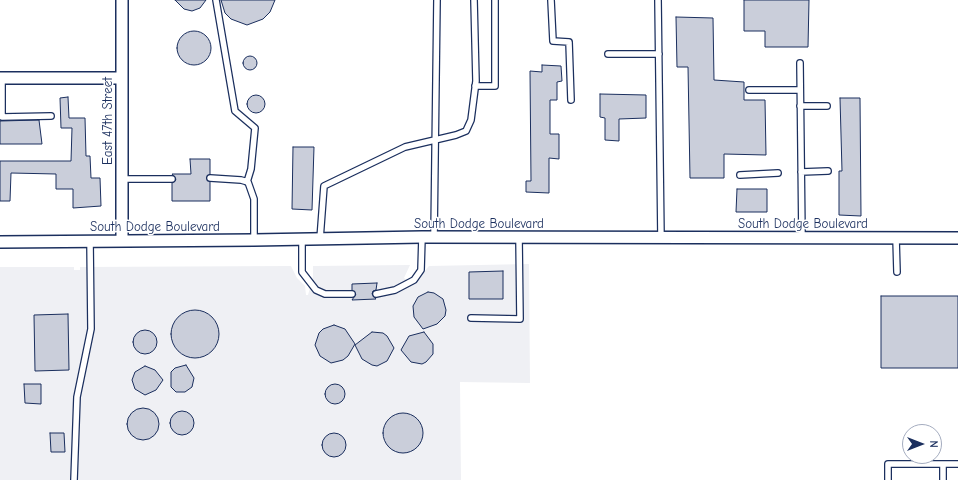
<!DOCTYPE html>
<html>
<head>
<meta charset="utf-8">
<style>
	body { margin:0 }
	#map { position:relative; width:958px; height:480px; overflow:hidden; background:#fff; font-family:"Comic Neue",sans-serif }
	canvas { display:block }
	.north { position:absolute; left:902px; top:424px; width:40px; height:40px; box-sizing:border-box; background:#fff; border:1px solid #a4acbf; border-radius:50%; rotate:90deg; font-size:11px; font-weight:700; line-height:16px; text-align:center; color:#1b2f5e }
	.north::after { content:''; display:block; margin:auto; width:14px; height:18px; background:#1b2f5e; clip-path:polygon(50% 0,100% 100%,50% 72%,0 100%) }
</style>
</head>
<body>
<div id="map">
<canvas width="958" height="480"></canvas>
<div class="north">N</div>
</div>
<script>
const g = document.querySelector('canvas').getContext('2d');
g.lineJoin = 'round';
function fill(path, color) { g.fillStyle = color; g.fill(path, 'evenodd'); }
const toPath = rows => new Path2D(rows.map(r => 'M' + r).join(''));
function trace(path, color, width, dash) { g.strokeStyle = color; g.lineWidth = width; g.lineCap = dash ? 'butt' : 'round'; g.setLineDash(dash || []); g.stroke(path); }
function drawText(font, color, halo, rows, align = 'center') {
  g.font = font + ' "Comic Neue",sans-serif'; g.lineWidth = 3; g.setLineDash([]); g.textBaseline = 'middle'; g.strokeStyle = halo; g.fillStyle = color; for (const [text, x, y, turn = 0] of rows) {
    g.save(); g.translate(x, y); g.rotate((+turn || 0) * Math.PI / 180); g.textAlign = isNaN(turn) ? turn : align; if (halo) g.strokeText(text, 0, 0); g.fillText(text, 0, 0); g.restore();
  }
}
fill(toPath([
	[529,264,530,383,460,382,461,480,0,480,0,267,74,267,74,270,80,270,80,267,291,266,297,278,305,286,306,295,308,295,313,277,313,266,410,265,404,278,414,284,429,266]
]), '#eff0f4');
const building = toPath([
	[175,0,206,0,200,8,192,11,184,9,175,0],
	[221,0,275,0,270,12,263,19,247,25,231,19,225,13,221,0],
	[744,0,809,0,808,47,765,47,765,31,744,31,744,0],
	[676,17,713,18,714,80,744,82,744,100,765,100,766,155,724,154,724,178,690,178,688,67,677,67,676,17],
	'177 48a17 17 0 1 1 34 0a17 17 0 1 1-34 0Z',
	'243 63a7 7 0 1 1 14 0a7 7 0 1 1-14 0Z',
	[542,65,561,66,562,81,557,82,557,100,550,100,550,134,559,134,559,159,549,158,549,193,526,192,526,181,531,181,530,71,542,72,542,65],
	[600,94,646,95,646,118,619,119,619,141,605,140,605,118,600,117,600,94],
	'247 104a9 9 0 1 1 18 0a9 9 0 1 1-18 0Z',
	[68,97,69,118,85,118,86,156,90,156,91,178,100,178,101,206,73,208,73,189,56,189,56,174,11,173,10,201,0,201,0,161,71,161,72,128,61,128,60,98,68,97],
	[840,98,860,98,861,216,839,215,839,171,842,171,840,98],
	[39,120,42,144,0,144,0,121,39,120],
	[293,147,314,147,312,210,292,209,293,147],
	[190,159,210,159,210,174,206,178,210,182,210,201,172,201,172,183,175,181,176,179,172,174,191,174,190,159],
	[737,189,767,189,767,212,736,212,737,189],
	[503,271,503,299,469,299,469,272,503,271],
	[377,283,376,290,373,291,372,294,376,299,352,300,356,294,352,290,352,284,377,283],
	[428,292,434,293,443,299,446,310,445,316,437,324,423,329,414,317,413,306,418,297,428,292],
	[881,296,958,296,958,368,881,368,881,296],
	'171 334a24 24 0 1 1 48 0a24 24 0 1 1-48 0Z',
	[68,314,69,370,35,371,34,315,68,314],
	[334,325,345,329,355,344,348,356,343,360,331,363,320,356,315,345,319,333,323,329,334,325],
	'133 342a12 12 0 1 1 24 0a12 12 0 1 1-24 0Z',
	[372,332,383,333,387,336,394,348,387,361,377,366,372,365,362,359,355,345,372,332],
	[424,332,433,344,433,354,426,362,422,364,411,362,401,350,409,336,424,332],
	[186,365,194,378,192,387,185,392,176,392,171,387,171,372,175,368,186,365],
	[145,366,155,370,163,380,156,390,145,395,135,389,132,380,135,372,145,366],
	[24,384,41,384,41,404,25,403,24,384],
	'325 394a10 10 0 1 1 20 0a10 10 0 1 1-20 0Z',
	'127 424a16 16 0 1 1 32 0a16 16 0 1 1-32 0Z',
	'170 423a12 12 0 1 1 24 0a12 12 0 1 1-24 0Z',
	'383 433a20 20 0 1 1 40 0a20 20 0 1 1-40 0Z',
	[50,433,64,433,65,452,51,452,50,433],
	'322 445a12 12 0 1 1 24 0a12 12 0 1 1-24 0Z'
]);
fill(building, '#caceda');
trace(building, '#1b2f5e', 1);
const service = toPath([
	[216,0,235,111,255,128,251,169,247,182],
	[551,0,553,41,569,42,571,100],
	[658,0,661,238],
	[608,54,659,54],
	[800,63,802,238],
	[2,78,2,117,51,116],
	[475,86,495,86,495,0],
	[749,90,800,90],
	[800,106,827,106],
	[801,172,828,171],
	[740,175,778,173],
	[210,178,241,180,248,182,254,199,254,240],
	[122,179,172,179],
	[434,237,437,0],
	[896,238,897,272],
	[302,239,302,272,316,290,325,294,352,294],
	[320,239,324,186,405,147,456,135,466,131,471,120,476,81,474,0],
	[376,294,395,290,414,280,421,270,422,237],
	[471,318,520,319,519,238],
	[943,464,958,464],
	[74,480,77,397,91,329,90,241],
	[888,480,888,464,943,464,943,480]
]);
const minor = toPath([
	[122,0,122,241],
	[0,78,121,78],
	[0,242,254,240,422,237,958,238]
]);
trace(service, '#1b2f5e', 8);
trace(minor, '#1b2f5e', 14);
trace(service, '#fff', 5.5);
trace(minor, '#fff', 11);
drawText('13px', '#1b2f5e', '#fff', [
	["East 47th Street",108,121,-90],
	["South Dodge Boulevard",479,224],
	["South Dodge Boulevard",803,224],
	["South Dodge Boulevard",155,227]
]);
</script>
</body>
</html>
